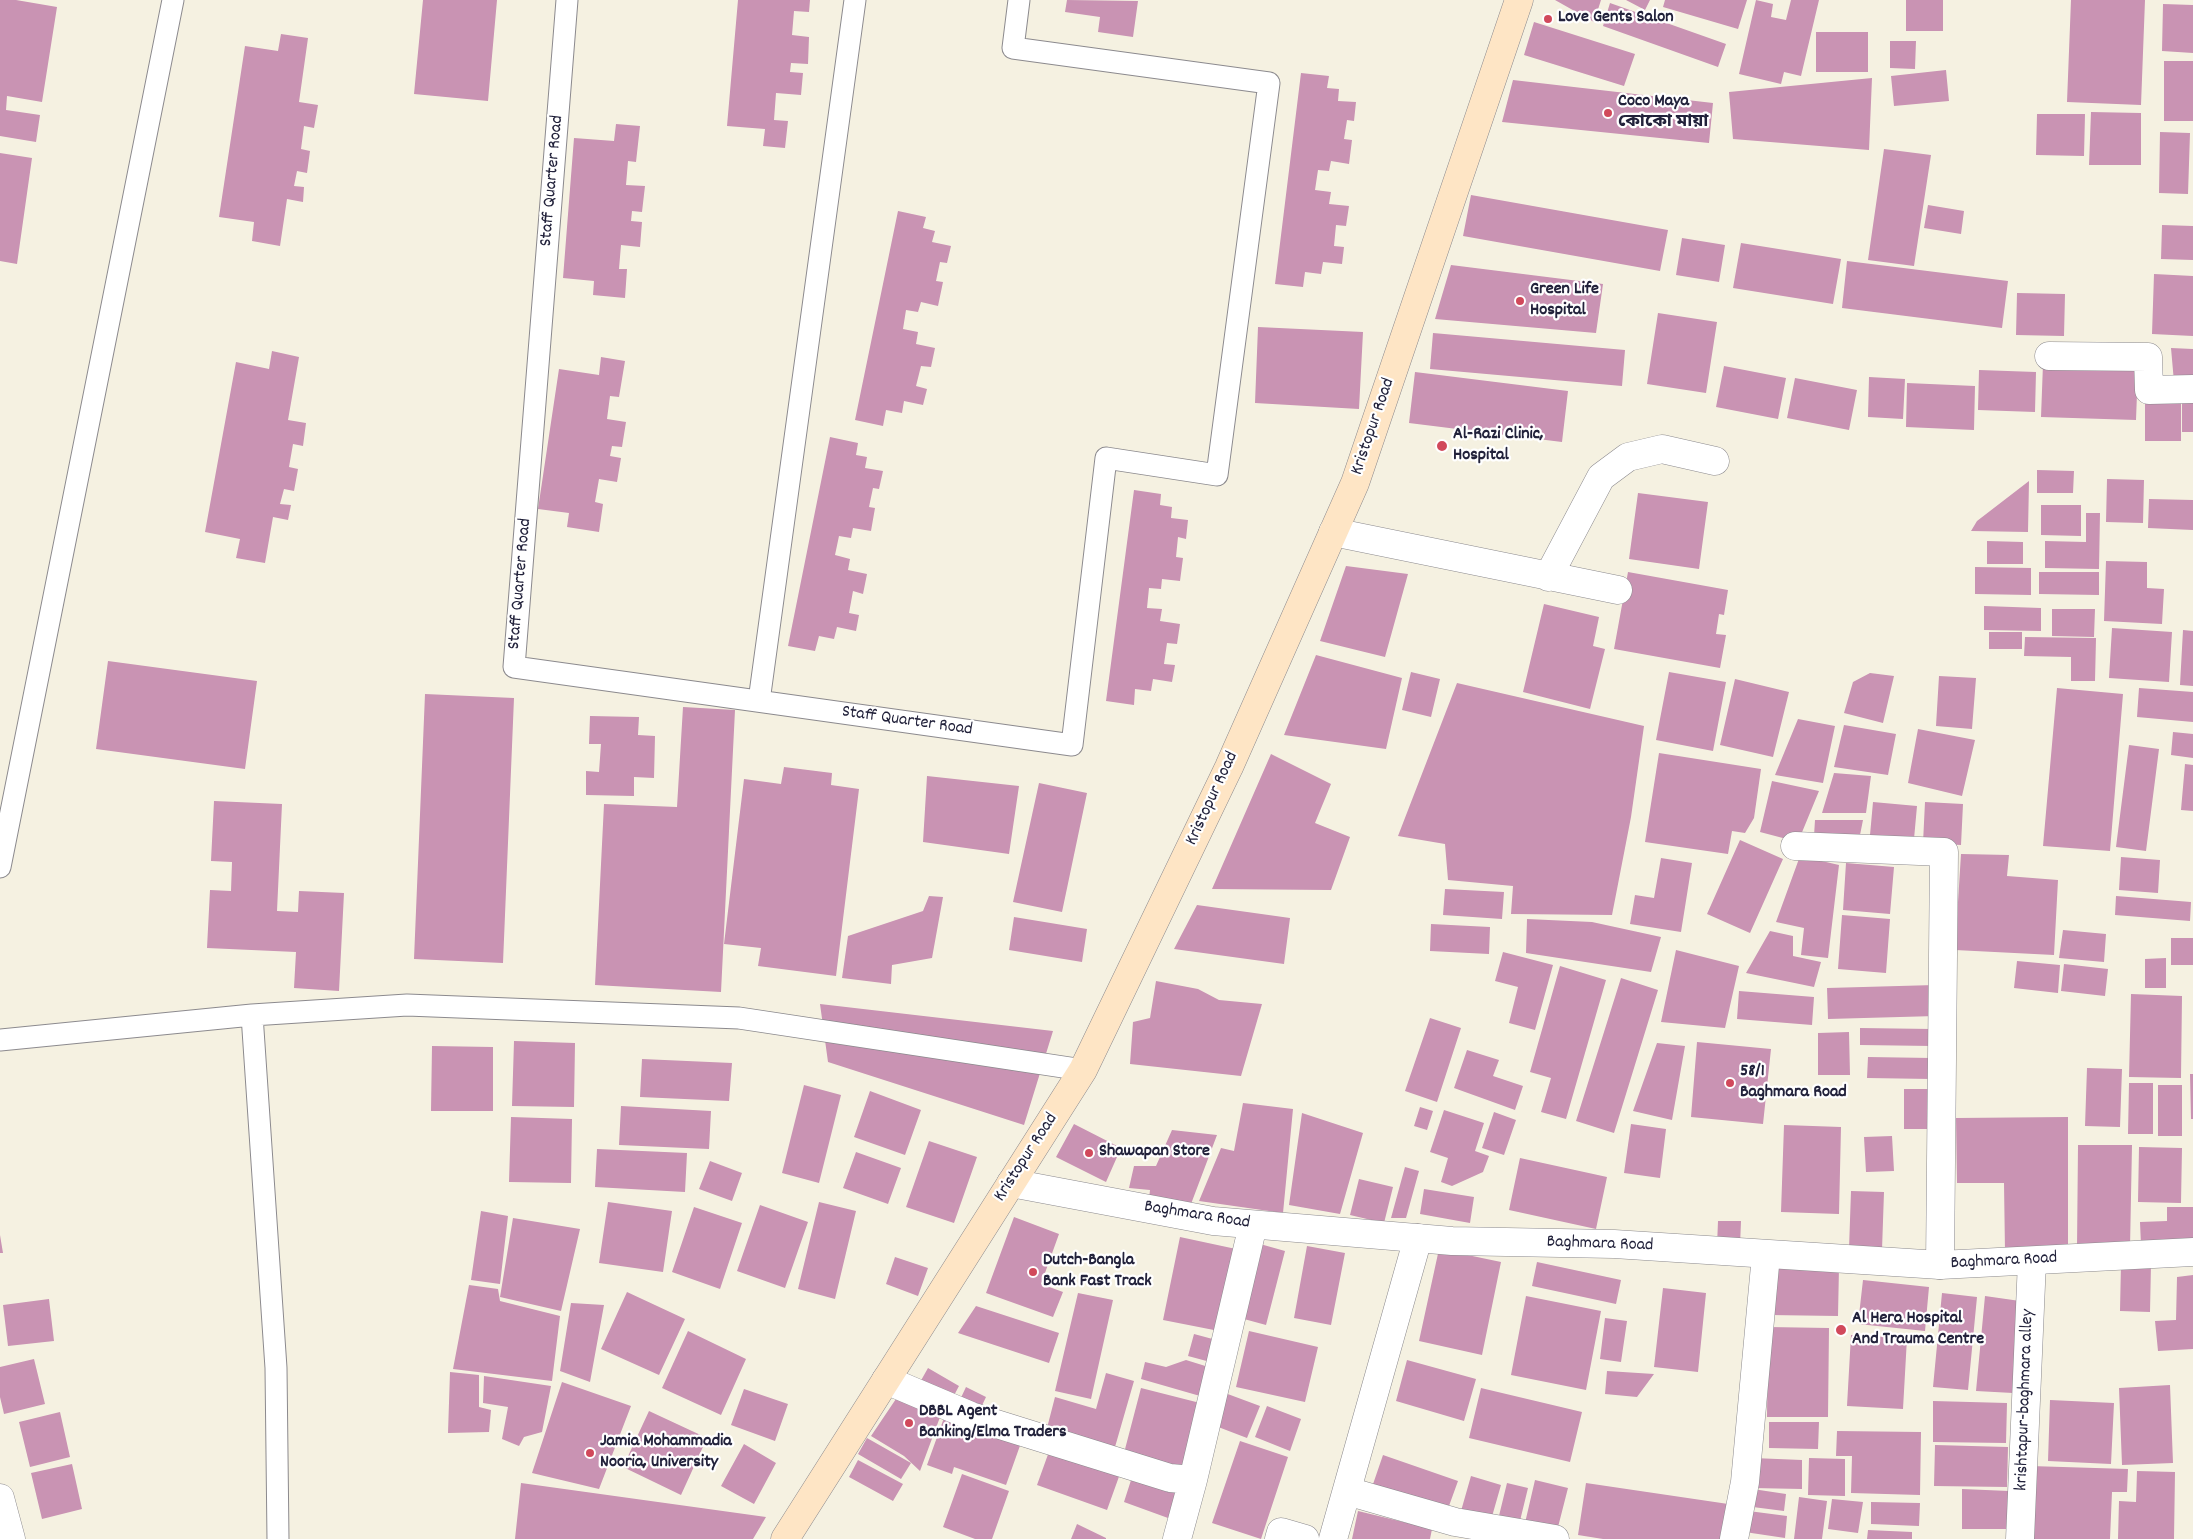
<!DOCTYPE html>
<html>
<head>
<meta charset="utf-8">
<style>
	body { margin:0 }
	canvas { display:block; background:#f5f1e1 }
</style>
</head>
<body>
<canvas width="2193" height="1539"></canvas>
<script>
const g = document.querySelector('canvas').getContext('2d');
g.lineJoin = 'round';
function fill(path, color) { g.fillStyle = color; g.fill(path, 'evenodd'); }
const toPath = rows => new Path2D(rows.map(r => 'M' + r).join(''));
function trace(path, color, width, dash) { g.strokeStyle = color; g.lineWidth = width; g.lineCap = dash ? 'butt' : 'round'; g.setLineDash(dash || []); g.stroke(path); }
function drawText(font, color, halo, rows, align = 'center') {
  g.font = font + ' Dekko,"Noto Sans Bengali",sans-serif'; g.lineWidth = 4.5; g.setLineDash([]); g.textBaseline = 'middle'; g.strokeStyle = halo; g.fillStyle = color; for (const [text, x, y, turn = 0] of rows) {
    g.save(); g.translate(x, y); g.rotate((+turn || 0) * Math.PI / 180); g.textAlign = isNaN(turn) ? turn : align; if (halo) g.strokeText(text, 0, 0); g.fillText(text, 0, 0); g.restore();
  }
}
fill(toPath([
	[0,0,16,0,57,7,42,102,7,96,6,110,40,115,36,142,0,136],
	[423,0,497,0,488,101,414,94],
	[738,0,810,0,809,12,794,11,792,35,809,37,808,64,791,63,790,72,803,73,801,95,776,93,774,120,788,121,785,148,763,146,765,129,727,126],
	[1067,0,1138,1,1133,37,1098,32,1100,17,1065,12],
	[1555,0,1601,0,1594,22],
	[1626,0,1650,0,1645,10],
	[1665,0,1747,0,1738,29,1663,7],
	[1756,0,1773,4,1771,17,1786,20,1791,0,1819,0,1801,76,1784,72,1781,84,1739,74],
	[1906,0,1943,0,1943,31,1906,31],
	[2071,0,2145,0,2141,105,2067,102],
	[1610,3,1726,44,1718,67,1603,26],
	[2163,4,2193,5,2193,53,2162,51],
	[1534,22,1635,54,1624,86,1524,55],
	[1816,32,1868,32,1868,72,1816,72],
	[281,34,308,38,299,102,318,105,314,128,304,126,301,149,310,151,307,173,297,171,294,186,304,187,303,202,287,199,280,246,252,241,254,222,219,217,245,46,278,51],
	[1890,41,1916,41,1915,69,1890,68],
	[2164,61,2193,61,2193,121,2164,121],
	[1946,70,1949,101,1894,106,1891,76],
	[1301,73,1329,76,1327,88,1339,89,1338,101,1356,102,1354,121,1347,120,1344,139,1352,140,1349,164,1331,161,1329,171,1318,170,1315,190,1331,192,1329,204,1349,206,1346,226,1336,225,1334,246,1344,247,1342,264,1323,262,1321,274,1305,272,1303,287,1275,284],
	[1872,78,1869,150,1733,139,1729,92],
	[1513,80,1713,103,1709,143,1502,122],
	[2091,112,2141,113,2141,165,2089,165],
	[2037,114,2085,114,2084,156,2036,155],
	[616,124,640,126,636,162,628,161,626,185,645,186,642,212,632,211,631,221,642,222,640,247,621,245,619,269,627,269,625,298,593,295,594,281,563,278,574,138,614,141],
	[2160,132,2190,133,2188,194,2159,193],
	[1884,149,1931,155,1914,266,1868,260],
	[0,153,32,158,17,264,0,261],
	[1471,195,1668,230,1660,271,1463,236],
	[1928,205,1964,211,1961,234,1924,228],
	[898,211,926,217,923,228,935,231,932,242,951,246,947,263,940,262,936,281,943,282,938,306,921,302,918,312,906,310,903,329,918,332,916,344,935,348,931,367,921,366,916,386,927,389,923,405,904,401,902,413,886,410,883,426,855,420],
	[2162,225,2193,226,2193,260,2161,259],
	[1682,238,1725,245,1719,282,1676,275],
	[1741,243,1841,259,1833,304,1733,288],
	[1847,261,2008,281,2002,328,1842,308],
	[1451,265,1603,284,1596,333,1435,319],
	[2154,274,2193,276,2193,336,2152,334],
	[2017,293,2065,294,2064,336,2016,335],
	[1658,313,1717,322,1706,393,1647,384],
	[1258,327,1363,332,1359,409,1255,403],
	[1433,333,1625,350,1622,386,1430,369],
	[2171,348,2193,349,2193,382,2174,382],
	[272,351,299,357,288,420,306,423,303,446,293,444,289,467,298,469,294,491,284,489,280,504,291,505,288,520,273,517,265,563,236,558,240,539,205,532,236,362,269,369],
	[601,357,625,361,619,397,610,396,607,419,626,422,622,447,612,446,610,456,621,458,617,482,599,479,595,502,603,504,599,532,567,527,569,513,538,509,559,369,599,375],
	[2043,364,2138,367,2136,420,2041,417],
	[1724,366,1786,378,1778,419,1716,407],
	[1979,370,2036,372,2035,412,1978,410],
	[1415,372,1568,391,1562,442,1409,423],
	[1869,377,1905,379,1903,419,1868,417],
	[1795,378,1857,390,1849,430,1787,418],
	[1907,383,1975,386,1974,430,1906,427],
	[2145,399,2181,399,2181,441,2145,441],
	[2182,399,2193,399,2193,432,2182,432],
	[830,437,858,443,856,455,867,457,865,468,883,471,879,489,873,488,869,507,875,508,871,531,853,528,851,538,839,536,835,555,850,559,848,570,867,574,863,594,853,591,849,613,859,615,856,631,837,627,834,639,819,636,815,651,788,646],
	[2037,470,2074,471,2073,493,2037,493],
	[2107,479,2144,480,2143,523,2106,522],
	[2029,481,2028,532,1971,531,1977,521],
	[1134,490,1161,494,1160,505,1172,507,1171,518,1188,520,1186,539,1178,537,1176,557,1183,558,1180,581,1162,579,1161,589,1149,588,1147,608,1162,609,1160,621,1180,624,1177,644,1167,643,1164,664,1175,665,1172,682,1153,679,1151,691,1135,689,1134,705,1106,701],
	[1638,493,1708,502,1699,569,1629,559],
	[2149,499,2193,500,2193,530,2148,528],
	[2041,505,2081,505,2081,536,2041,535],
	[2086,513,2100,513,2099,569,2045,568,2045,541,2086,542],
	[1987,541,2023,542,2023,564,1987,564],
	[2106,561,2147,562,2147,588,2164,589,2162,624,2104,621],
	[1346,566,1408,574,1385,657,1320,641],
	[1975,567,2031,568,2031,595,1975,594],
	[1628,572,1728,590,1724,615,1719,614,1716,634,1726,635,1720,668,1614,649],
	[2039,572,2099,572,2099,595,2039,594],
	[1544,604,1599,617,1593,646,1605,649,1590,709,1523,692],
	[1984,606,2041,608,2041,631,1984,630],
	[2052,609,2095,609,2094,637,2052,636],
	[2112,628,2172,632,2169,682,2109,678],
	[2183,630,2193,631,2193,686,2180,685],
	[1989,632,2022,632,2022,649,1989,649],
	[2025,637,2096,638,2095,681,2071,681,2071,657,2024,656],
	[1316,655,1402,678,1386,749,1284,735],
	[108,661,257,681,245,769,96,749],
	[1411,672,1440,679,1431,717,1402,710],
	[1669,672,1726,682,1713,751,1656,740],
	[1870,673,1894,676,1883,723,1844,713,1853,682],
	[1939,676,1976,678,1972,729,1936,726],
	[1735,679,1789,692,1773,757,1720,745],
	[1457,683,1644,726,1631,817,1612,915,1511,914,1513,886,1448,880,1445,844,1398,836],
	[2057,688,2123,694,2110,851,2043,846],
	[2139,688,2193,692,2193,722,2137,717],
	[425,694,514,698,503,963,414,959],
	[683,707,735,710,721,992,595,985,604,804,677,807],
	[590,716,639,717,638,735,655,736,654,778,634,777,634,796,586,795,586,771,599,772,601,744,589,744],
	[1798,719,1835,726,1823,783,1775,775],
	[1844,725,1896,734,1888,775,1834,767],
	[1918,729,1975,740,1962,796,1908,783],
	[2173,732,2193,734,2193,758,2171,755],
	[2129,745,2159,749,2146,851,2116,847],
	[1659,753,1761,769,1754,818,1745,833,1732,831,1728,854,1645,842],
	[1271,754,1331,784,1315,823,1350,837,1331,890,1212,889],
	[2185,764,2193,765,2193,811,2181,810],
	[784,767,832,773,831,785,859,789,836,976,758,966,761,948,724,944,744,779,781,784],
	[1834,773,1871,776,1866,813,1822,813],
	[927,776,1019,786,1009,854,923,842],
	[1772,781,1819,791,1798,842,1760,832],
	[1039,783,1087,793,1062,912,1013,902],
	[214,801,282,804,277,911,298,912,299,891,344,893,339,991,294,988,296,952,207,948,210,890,231,891,232,862,211,861],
	[1873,802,1917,806,1914,839,1870,835],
	[1925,802,1963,804,1961,845,1923,843],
	[1815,820,1863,820,1856,855,1813,852],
	[1740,840,1783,859,1750,933,1707,914],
	[1961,854,2009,855,2007,876,2058,880,2054,955,1955,950],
	[1800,856,1839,865,1828,958,1801,955,1804,928,1776,922],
	[2121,857,2160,860,2158,893,2119,890],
	[1661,858,1692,863,1681,932,1630,924,1635,895,1654,898],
	[1846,863,1894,867,1890,914,1843,910],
	[1445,889,1504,892,1502,919,1443,915],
	[929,896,943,897,932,958,892,965,891,984,842,978,848,936,923,911],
	[2116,896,2191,902,2190,921,2115,915],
	[1197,905,1290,918,1284,964,1174,949],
	[1842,915,1890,919,1886,973,1838,969],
	[1014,917,1087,929,1082,962,1009,950],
	[1527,919,1592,922,1661,937,1651,972,1526,953],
	[1431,924,1490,927,1489,954,1430,951],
	[2063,930,2106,934,2104,962,2059,958],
	[1770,931,1793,936,1793,956,1821,962,1814,987,1746,973],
	[2171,938,2193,938,2193,965,2171,965],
	[1676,950,1739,966,1725,1028,1661,1022],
	[1503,952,1553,965,1535,1030,1509,1023,1518,987,1495,981],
	[2166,958,2166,988,2145,988,2145,959],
	[2017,961,2060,965,2058,993,2014,988],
	[2064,964,2108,969,2105,996,2061,991],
	[1560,966,1606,980,1566,1119,1541,1112,1551,1078,1530,1072],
	[1621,978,1658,990,1614,1133,1576,1121],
	[1156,981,1198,989,1219,1000,1262,1004,1241,1076,1130,1064,1133,1022,1150,1018],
	[1935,985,1936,1016,1828,1019,1827,988],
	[1739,991,1814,997,1812,1025,1737,1019],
	[2131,994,2182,996,2181,1078,2129,1077],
	[820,1004,1053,1031,1024,1125,828,1062],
	[1430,1018,1461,1028,1437,1102,1405,1091],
	[1860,1028,1932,1029,1932,1046,1860,1045],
	[1849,1032,1850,1075,1818,1075,1818,1033],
	[514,1041,575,1043,574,1107,512,1106],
	[1697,1042,1771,1049,1763,1124,1691,1117],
	[1657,1043,1685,1046,1672,1120,1633,1111],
	[432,1046,493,1047,493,1111,431,1111],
	[1467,1050,1499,1060,1493,1076,1523,1086,1515,1110,1454,1088],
	[1868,1057,1932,1058,1931,1079,1867,1078],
	[642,1059,732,1063,729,1101,640,1097],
	[2087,1068,2122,1069,2120,1127,2085,1126],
	[2190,1074,2193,1074,2193,1119,2191,1119],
	[2129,1083,2153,1083,2153,1134,2128,1134],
	[804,1085,841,1095,819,1183,782,1173],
	[2158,1085,2182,1085,2182,1136,2158,1136],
	[1904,1089,1931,1089,1930,1129,1904,1129],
	[870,1091,921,1110,905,1155,854,1137],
	[1243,1103,1293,1109,1283,1213,1199,1201,1221,1148,1234,1151],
	[621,1106,711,1111,709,1149,619,1145],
	[1420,1107,1433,1111,1427,1130,1414,1126],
	[1444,1110,1484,1123,1475,1151,1489,1156,1483,1172,1452,1186,1441,1182,1448,1158,1430,1152],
	[1494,1112,1516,1120,1504,1155,1482,1148],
	[1302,1113,1363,1133,1340,1214,1289,1205],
	[511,1117,572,1119,571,1183,509,1182],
	[2068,1117,2068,1253,2005,1252,2004,1183,1957,1183,1956,1118],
	[1074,1124,1121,1148,1106,1182,1056,1157],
	[1631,1124,1666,1129,1660,1178,1624,1173],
	[1784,1125,1841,1127,1839,1214,1781,1212],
	[1172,1130,1217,1135,1191,1204,1149,1199,1150,1190,1129,1188,1134,1166,1156,1166],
	[1892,1136,1894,1171,1866,1172,1864,1137],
	[929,1141,977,1157,954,1223,906,1207],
	[2078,1145,2132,1145,2130,1248,2077,1248],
	[2139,1147,2182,1148,2181,1203,2138,1202],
	[597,1149,687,1153,685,1192,595,1187],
	[856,1152,901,1168,888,1204,843,1188],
	[1520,1158,1607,1177,1596,1229,1509,1210],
	[710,1161,742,1173,732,1201,699,1189],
	[1405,1167,1419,1171,1406,1218,1391,1218],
	[1359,1179,1393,1187,1384,1223,1350,1215],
	[1424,1189,1474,1197,1470,1223,1420,1214],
	[1851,1191,1884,1192,1882,1250,1849,1249],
	[608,1202,672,1211,663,1272,599,1263],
	[819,1202,856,1211,835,1299,798,1289],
	[760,1205,808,1222,785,1288,737,1271],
	[694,1207,742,1223,720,1289,672,1272],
	[2167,1207,2193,1207,2193,1243,2141,1245,2140,1222,2167,1221],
	[481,1211,508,1216,500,1284,471,1280],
	[1014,1217,1059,1234,1041,1284,1063,1292,1053,1317,986,1293],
	[513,1218,580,1229,561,1311,500,1297],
	[1718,1221,1741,1221,1740,1246,1717,1246],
	[0,1235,3,1253,0,1253],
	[1180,1237,1236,1249,1219,1331,1163,1320],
	[1253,1242,1285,1251,1266,1325,1233,1316],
	[1307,1246,1345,1253,1331,1325,1294,1318],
	[1439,1249,1501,1262,1482,1355,1419,1341],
	[895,1257,928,1268,918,1296,886,1284],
	[1537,1262,1621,1280,1616,1304,1532,1286],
	[2121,1264,2151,1264,2150,1312,2120,1311],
	[1771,1266,1839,1267,1838,1316,1769,1315],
	[2193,1275,2193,1349,2158,1351,2155,1321,2176,1320,2177,1277],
	[1863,1280,1929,1287,1925,1331,1858,1324],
	[469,1285,498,1289,500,1301,560,1316,552,1381,453,1369],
	[1663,1288,1706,1293,1698,1372,1654,1367],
	[627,1292,685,1319,659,1375,601,1349],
	[1078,1293,1113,1300,1091,1399,1055,1391],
	[1942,1293,1977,1297,1968,1390,1933,1387],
	[1526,1296,1601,1311,1586,1390,1511,1375],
	[1985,1296,2020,1301,2013,1393,1976,1391],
	[49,1299,54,1341,8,1346,3,1305],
	[571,1303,604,1305,590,1382,560,1371],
	[976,1306,1059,1333,1049,1363,958,1333],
	[1605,1318,1627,1321,1621,1362,1600,1359],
	[1768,1327,1829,1328,1828,1417,1767,1417],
	[688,1331,746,1359,721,1415,662,1388],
	[1249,1331,1318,1347,1305,1402,1236,1387],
	[1194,1334,1220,1341,1214,1363,1188,1356],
	[1851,1335,1907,1338,1903,1409,1847,1406],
	[34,1359,45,1404,4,1414,0,1397,0,1367],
	[1186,1360,1215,1369,1207,1398,1141,1379,1145,1362,1166,1367],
	[1407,1360,1476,1379,1464,1421,1396,1401],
	[928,1368,959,1386,951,1401,919,1384],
	[1607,1371,1654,1374,1637,1397,1605,1394],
	[450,1372,479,1375,479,1407,491,1410,489,1432,448,1433],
	[1106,1373,1134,1381,1115,1447,1047,1428,1055,1397,1096,1409],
	[484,1376,551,1386,542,1432,524,1437,519,1446,502,1439,508,1407,483,1403],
	[562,1382,631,1406,599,1489,532,1473],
	[2170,1385,2173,1463,2122,1465,2119,1388],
	[966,1387,986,1397,978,1414,958,1404],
	[1141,1388,1204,1404,1188,1469,1124,1453],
	[1481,1388,1582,1412,1570,1462,1469,1438],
	[744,1389,788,1404,775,1441,731,1425],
	[900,1393,943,1409,920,1471,904,1456,871,1436],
	[1225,1393,1260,1406,1247,1438,1213,1425],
	[2050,1400,2114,1403,2111,1464,2048,1461],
	[1933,1401,2007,1403,2006,1443,1933,1442],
	[1267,1406,1301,1419,1290,1451,1255,1437],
	[649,1411,707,1438,681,1495,623,1467],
	[60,1412,70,1457,30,1467,19,1422],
	[945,1415,1022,1440,1006,1485,954,1467,952,1474,927,1465],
	[1769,1422,1819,1422,1818,1449,1769,1448],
	[1837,1431,1921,1432,1920,1495,1851,1493,1852,1456,1836,1456],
	[867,1438,911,1463,901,1479,858,1454],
	[1240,1441,1288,1457,1261,1539,1212,1523],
	[744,1444,776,1463,754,1504,721,1486],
	[1935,1445,2008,1447,2007,1487,1934,1486],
	[1051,1446,1121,1471,1107,1510,1037,1485],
	[1383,1455,1458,1481,1445,1517,1371,1490],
	[1753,1458,1802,1460,1802,1489,1752,1488],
	[1809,1458,1845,1459,1845,1496,1808,1495],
	[858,1460,903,1484,893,1501,849,1477],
	[72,1464,82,1509,42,1519,31,1473],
	[2030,1466,2128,1469,2127,1492,2112,1492,2110,1539,2027,1539],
	[2137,1471,2175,1472,2174,1539,2118,1539,2119,1501,2136,1502],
	[962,1474,1009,1491,992,1539,975,1539,943,1527],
	[1471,1476,1501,1485,1491,1520,1461,1511],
	[1132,1477,1177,1493,1168,1518,1124,1502],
	[1535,1480,1568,1488,1557,1531,1525,1523],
	[521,1483,766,1517,753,1539,515,1539],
	[1507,1483,1528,1488,1518,1529,1497,1524],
	[1586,1483,1735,1505,1730,1539,1603,1539,1578,1535],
	[1746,1488,1786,1494,1784,1511,1745,1506],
	[1962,1489,2009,1491,2008,1529,1962,1529],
	[1799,1497,1827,1501,1822,1539,1794,1539],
	[1832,1499,1863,1502,1858,1533,1828,1529],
	[1871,1502,1920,1503,1919,1526,1871,1524],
	[1741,1510,1787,1516,1785,1538,1738,1531],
	[1358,1511,1432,1529,1430,1539,1352,1539],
	[1077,1524,1106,1538,1106,1539,1071,1539],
	[1868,1530,1912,1532,1912,1539,1867,1539]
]), '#c993b3');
const service = toPath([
	[567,0,514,667,1072,745,1106,458,1217,475,1269,83,1013,48,1019,0],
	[759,701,855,0],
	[0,867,173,0],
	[252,1015,276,1368,278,1539],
	[0,1040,252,1015,407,1005,739,1018,1083,1070]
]);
const minor = toPath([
	[2049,356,2148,357,2149,390,2193,389],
	[1333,532,1618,590],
	[1548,577,1601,477,1628,457,1662,449,1715,461],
	[1795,846,1944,852,1940,1265],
	[886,1380,971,1416,1170,1478,1193,1480,1253,1225],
	[1347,1491,1455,1522,1555,1539],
	[0,1498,11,1539],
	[1177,1539,1193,1480],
	[1279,1539,1281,1532,1305,1539],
	[1333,1539,1418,1238],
	[1734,1539,1745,1482,1766,1255],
	[2020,1539,2032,1261]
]);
const tertiary = toPath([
	[1011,1183,1213,1221,1452,1241,1614,1244,1940,1265,2193,1252]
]);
const secondary = toPath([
	[785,1539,1083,1070,1229,767,1355,483,1519,0]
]);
trace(service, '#8c8a8e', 23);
trace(minor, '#8c8a8e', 29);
trace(tertiary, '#8c8a8e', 29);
trace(secondary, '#8c8a8e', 29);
trace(service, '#fff', 21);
trace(minor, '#fff', 28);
trace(tertiary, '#fff', 28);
trace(secondary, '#fee5c5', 28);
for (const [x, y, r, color] of [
	[1548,19,5,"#d1495b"],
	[1608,113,5,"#d1495b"],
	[1520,301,5,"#d1495b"],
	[1442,446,6,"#d1495b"],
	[1730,1083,5,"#d1495b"],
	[1089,1153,5,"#d1495b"],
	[1033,1272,5,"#d1495b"],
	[1841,1330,6,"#d1495b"],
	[909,1423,5,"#d1495b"],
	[590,1453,5,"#d1495b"]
]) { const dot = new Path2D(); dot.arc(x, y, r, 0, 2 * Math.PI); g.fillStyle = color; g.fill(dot); trace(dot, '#fff', 2); }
drawText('bold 18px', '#22223b', '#fff', [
	["Love Gents Salon",1558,19],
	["Coco Maya",1618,103],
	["কোকো মায়া",1618,124],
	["Green Life",1530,291],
	["Hospital",1530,312],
	["Al-Razi Clinic,",1453,436],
	["Hospital",1453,457],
	["58/1",1740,1073],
	["Baghmara Road",1740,1094],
	["Shawapan Store",1099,1153],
	["Dutch-Bangla",1043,1262],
	["Bank Fast Track",1043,1283],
	["Al Hera Hospital",1852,1320],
	["And Trauma Centre",1852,1341],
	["DBBL Agent",919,1413],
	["Banking/Elma Traders",919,1434],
	["Jamia Mohammadia",600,1443],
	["Nooria, University",600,1464]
], 'left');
drawText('18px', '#22223b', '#fff', [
	["Staff Quarter Road",553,181,-85],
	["Kristopur Road",1374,427,-71],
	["Staff Quarter Road",521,584,-85],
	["Staff Quarter Road",907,722,8],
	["Kristopur Road",1213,799,-65],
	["Kristopur Road",1027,1158,-57],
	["Baghmara Road",1197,1216,9],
	["Baghmara Road",1600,1245,2],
	["Baghmara Road",2004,1262,-3],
	["krishtapur-baghmara alley",2026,1400,-88]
]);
</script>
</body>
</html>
